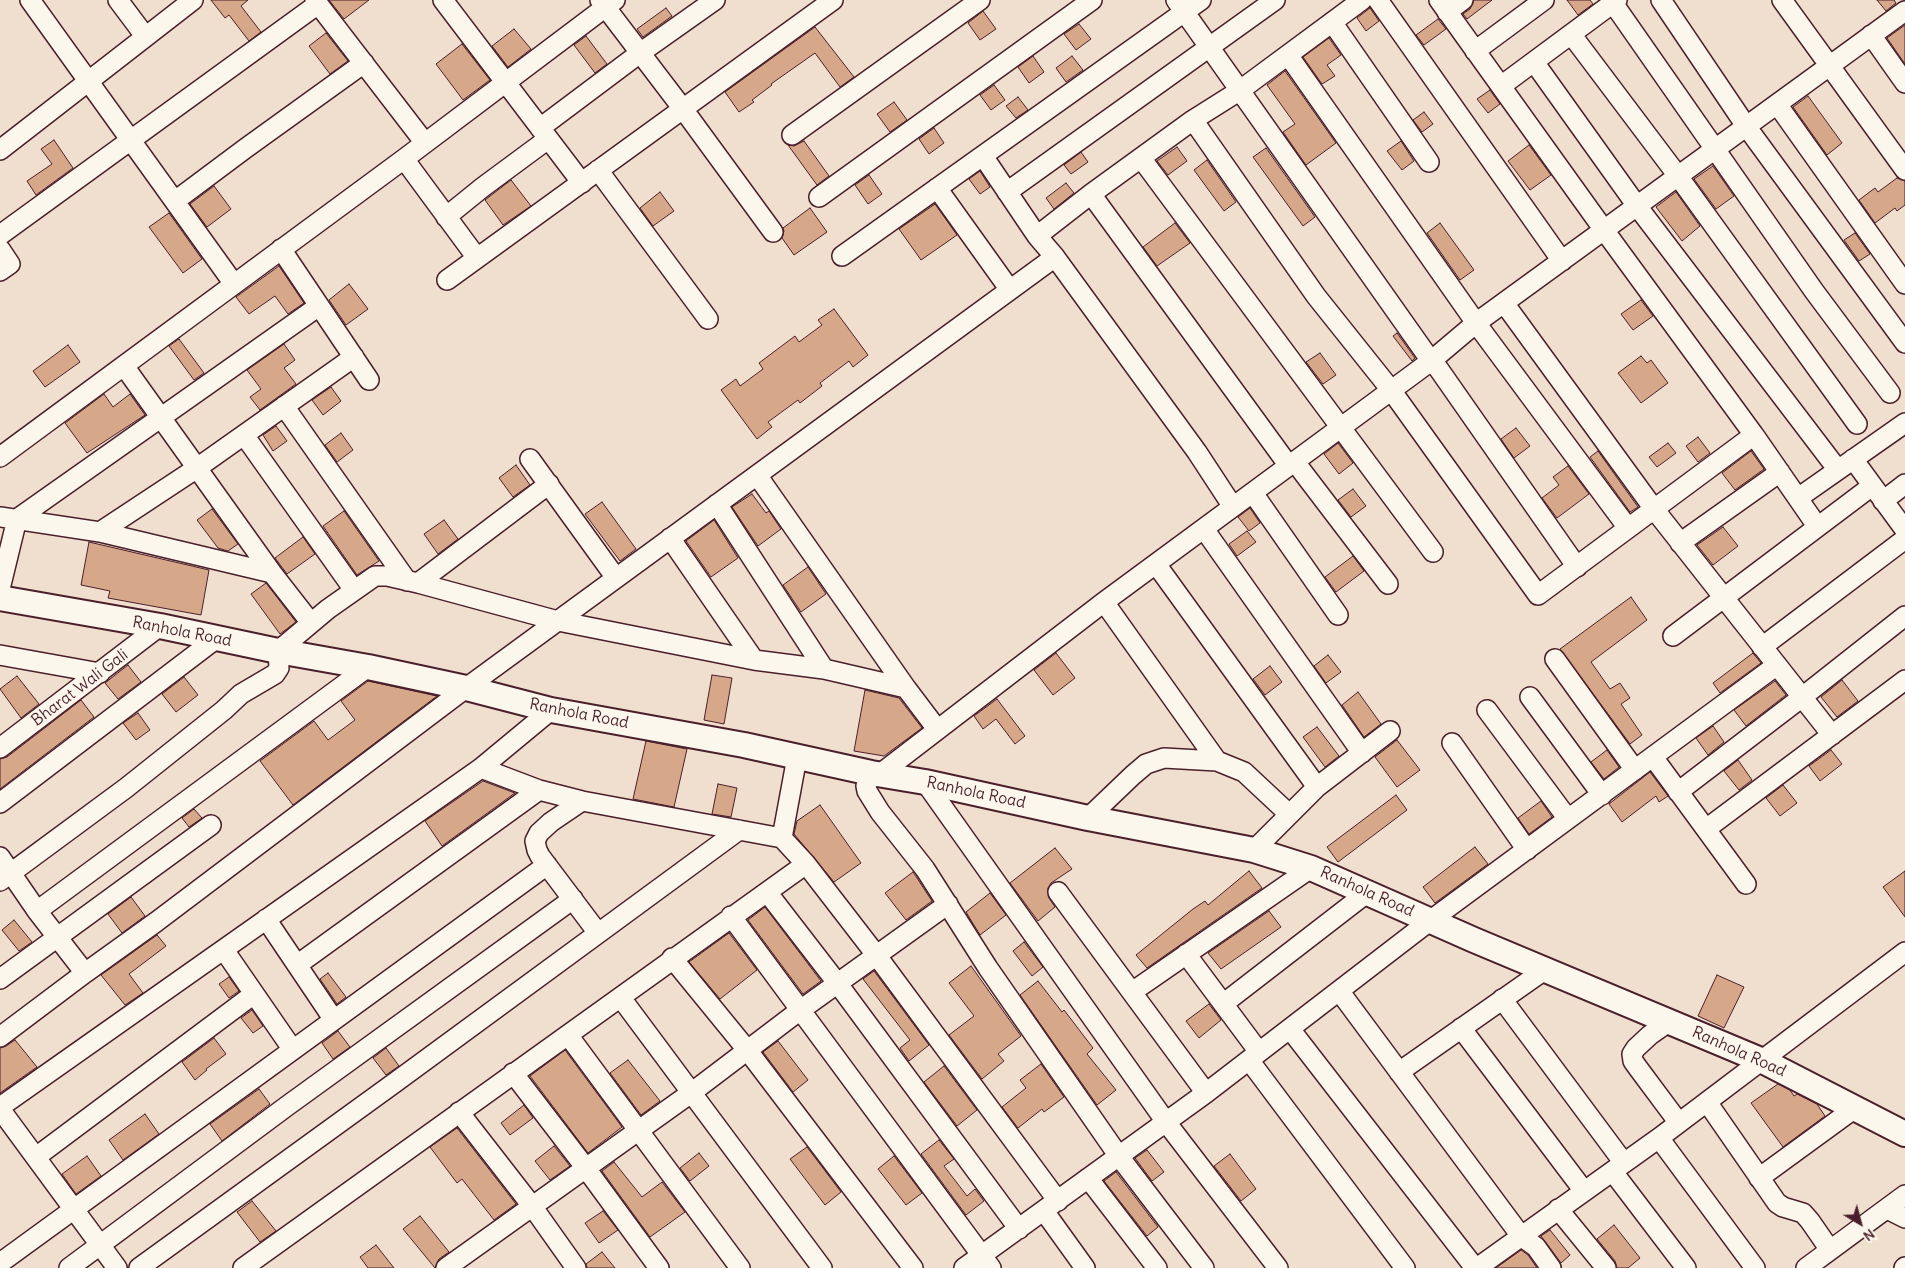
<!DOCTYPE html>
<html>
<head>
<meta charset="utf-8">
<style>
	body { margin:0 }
	#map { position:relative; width:1905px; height:1268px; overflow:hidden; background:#f0dfce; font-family:Delius,sans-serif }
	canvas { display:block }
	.north { position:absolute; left:1835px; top:1198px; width:50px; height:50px; -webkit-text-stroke:4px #fbf7ec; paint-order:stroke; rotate:143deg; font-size:14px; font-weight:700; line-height:20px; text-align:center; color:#4a1f2b }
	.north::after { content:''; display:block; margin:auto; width:18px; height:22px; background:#4a1f2b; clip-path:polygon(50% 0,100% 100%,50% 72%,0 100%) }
</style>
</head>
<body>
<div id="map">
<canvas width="1905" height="1268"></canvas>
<div class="north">N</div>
</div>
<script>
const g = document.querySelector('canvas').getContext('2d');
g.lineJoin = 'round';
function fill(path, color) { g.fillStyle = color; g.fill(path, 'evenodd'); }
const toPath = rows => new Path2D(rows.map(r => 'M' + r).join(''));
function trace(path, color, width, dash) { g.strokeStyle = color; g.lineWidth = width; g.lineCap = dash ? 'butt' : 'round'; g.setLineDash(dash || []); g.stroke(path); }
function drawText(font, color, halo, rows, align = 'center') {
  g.font = font + ' Delius,sans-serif'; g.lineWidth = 4; g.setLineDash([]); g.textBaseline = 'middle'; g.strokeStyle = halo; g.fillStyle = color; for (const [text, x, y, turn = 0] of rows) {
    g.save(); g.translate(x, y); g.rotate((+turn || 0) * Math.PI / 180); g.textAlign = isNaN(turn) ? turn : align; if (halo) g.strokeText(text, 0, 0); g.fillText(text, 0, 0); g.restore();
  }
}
const building = toPath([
	[211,0,248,0,241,6,261,32,249,41,229,15,225,18,211,0],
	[329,0,369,0,344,19,329,0],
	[1474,0,1492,0,1467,19,1463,14,1470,9,1474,0],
	[1567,0,1590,0,1593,4,1578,15,1567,0],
	[1877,0,1894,0,1896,3,1886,11,1877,0],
	[666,8,672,16,643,37,637,29,666,8],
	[1370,8,1379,21,1366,31,1357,18,1370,8],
	[983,11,996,29,980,40,968,23,983,11],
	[1438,19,1446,29,1424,45,1416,35,1438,19],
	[1079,24,1091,39,1076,50,1064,34,1079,24],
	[1905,25,1905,64,1887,38,1905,25],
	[815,27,854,77,840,87,815,53,771,84,772,85,752,100,754,102,739,112,725,92,815,27],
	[514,29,531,49,508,67,492,46,514,29],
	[326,33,348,61,330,74,309,46,326,33],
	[586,36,607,64,595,73,574,45,586,36],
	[1329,38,1341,55,1327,65,1335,76,1322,84,1303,57,1329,38],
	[462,44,490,80,463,100,436,64,462,44],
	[1033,56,1044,72,1029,83,1018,67,1033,56],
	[1072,56,1083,70,1066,82,1056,68,1072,56],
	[1285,71,1336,143,1306,165,1283,132,1295,124,1267,85,1285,71],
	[994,85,1005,100,991,110,980,95,994,85],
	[1490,90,1500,104,1488,113,1477,99,1490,90],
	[1808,96,1842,143,1827,155,1793,107,1808,96],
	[1018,97,1028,110,1016,118,1006,106,1018,97],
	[894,102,907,120,890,132,877,114,894,102],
	[1424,112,1433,124,1422,132,1413,120,1424,112],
	[934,128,944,143,929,154,919,139,934,128],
	[54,140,73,168,36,195,27,181,52,164,41,149,54,140],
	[804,141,829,176,817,185,788,145,794,146,804,141],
	[1401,141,1414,161,1402,170,1387,151,1401,141],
	[1529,145,1551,175,1530,190,1508,161,1529,145],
	[1177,147,1187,161,1168,175,1157,161,1177,147],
	[1266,148,1315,217,1303,226,1253,157,1266,148],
	[1081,152,1088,162,1071,174,1064,165,1081,152],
	[1207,160,1236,202,1224,211,1194,170,1207,160],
	[1713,166,1734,196,1716,209,1694,179,1713,166],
	[980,171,990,187,980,194,969,179,980,171],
	[869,175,882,194,868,204,855,185,869,175],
	[1897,178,1905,181,1905,205,1897,211,1895,208,1875,223,1859,200,1875,188,1878,192,1897,178],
	[511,180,531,206,503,225,485,200,511,180],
	[1066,183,1074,193,1054,209,1046,198,1066,183],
	[214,186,231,209,207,227,190,204,214,186],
	[660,192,674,211,653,226,640,208,660,192],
	[1676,192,1700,226,1682,241,1656,207,1676,192],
	[935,204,957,235,921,260,899,229,935,204],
	[810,208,827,232,794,255,782,238,784,231,783,228,810,208],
	[169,213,202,259,183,273,149,227,169,213],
	[1175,223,1190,243,1157,266,1143,247,1175,223],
	[1440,223,1474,270,1460,280,1427,233,1440,223],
	[1855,233,1870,254,1859,261,1844,240,1855,233],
	[279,266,304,303,288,314,275,296,249,314,236,297,279,266],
	[349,284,368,309,346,325,329,300,349,284],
	[1641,300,1653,316,1633,330,1621,314,1641,300],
	[834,309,868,355,853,367,849,361,820,383,822,386,800,403,798,400,768,422,772,427,757,439,721,390,736,379,740,386,763,369,759,363,795,336,799,342,822,325,818,320,834,309],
	[1397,333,1415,358,1412,361,1393,336,1397,333],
	[179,339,204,373,194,380,169,346,179,339],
	[284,344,295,360,284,368,296,384,260,410,250,397,261,389,247,370,284,344],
	[68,345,80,362,45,387,33,371,68,345],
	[1320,353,1336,375,1323,384,1306,362,1320,353],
	[1641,356,1647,363,1651,360,1668,383,1641,403,1618,373,1641,356],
	[331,387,341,401,323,415,312,400,331,387],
	[104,394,113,407,130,394,145,415,87,453,65,423,104,394],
	[276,426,287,441,273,451,263,435,276,426],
	[1516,428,1530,446,1514,458,1501,439,1516,428],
	[341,433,353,450,337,462,325,445,341,433],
	[1698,437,1710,453,1698,462,1686,446,1698,437],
	[1338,443,1353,463,1339,474,1324,454,1338,443],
	[1668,443,1676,453,1657,467,1649,457,1668,443],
	[1598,451,1638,507,1630,512,1590,457,1598,451],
	[1751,451,1764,469,1735,490,1722,473,1751,451],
	[516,465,530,485,513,497,499,478,516,465],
	[1568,466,1589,494,1557,518,1542,498,1559,485,1553,477,1568,466],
	[1353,489,1366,506,1351,517,1338,500,1353,489],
	[752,494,766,513,769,511,781,529,758,546,732,507,752,494],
	[602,502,636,549,620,561,585,514,602,502],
	[1250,508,1260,523,1249,531,1238,517,1250,508],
	[212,509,238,544,228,551,218,548,197,520,212,509],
	[344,511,379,561,357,575,323,526,344,511],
	[444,520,458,539,438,554,424,534,444,520],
	[714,520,738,558,711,577,686,541,714,520],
	[1723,527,1738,546,1713,565,1697,545,1723,527],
	[1247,531,1256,542,1237,556,1229,544,1247,531],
	[303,537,315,554,287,574,275,558,303,537],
	[89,542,209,570,201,615,108,598,110,591,81,585,89,542],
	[1353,556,1364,571,1336,592,1325,577,1353,556],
	[808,567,826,594,801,612,783,585,808,567],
	[266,583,296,622,280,634,251,594,266,583],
	[1631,597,1647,620,1591,662,1610,689,1620,683,1630,698,1621,704,1642,735,1630,744,1560,649,1631,597],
	[1056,653,1075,678,1053,695,1034,670,1056,653],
	[1753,653,1761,663,1720,693,1713,683,1753,653],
	[1328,655,1341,672,1326,683,1314,666,1328,655],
	[128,665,141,682,118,699,105,683,128,665],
	[1270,666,1282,682,1265,695,1253,679,1270,666],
	[712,675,732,678,724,724,704,720,712,675],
	[17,676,39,704,21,718,0,689,17,676],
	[184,677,198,695,176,712,162,694,184,677],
	[1842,680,1858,701,1837,717,1821,697,1842,680],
	[368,681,437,696,293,805,260,761,314,721,328,740,355,720,341,701,368,681],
	[1775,681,1786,695,1746,726,1734,710,1775,681],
	[865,690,899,698,922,728,884,756,854,751,865,690],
	[1358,692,1381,724,1364,737,1342,705,1358,692],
	[997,699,1025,736,1015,744,996,719,983,729,974,716,997,699],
	[81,700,94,717,0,789,0,759,7,757,81,700],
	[138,713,150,730,136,740,123,723,138,713],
	[1713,726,1724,742,1708,755,1696,738,1713,726],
	[1317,727,1339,756,1325,767,1303,737,1317,727],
	[1397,740,1420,770,1397,787,1375,757,1397,740],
	[646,741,687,749,674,807,633,799,646,741],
	[1607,750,1619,767,1604,779,1591,762,1607,750],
	[1831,750,1842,764,1820,781,1809,766,1831,750],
	[1738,760,1752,780,1739,790,1724,771,1738,760],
	[1650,772,1668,796,1659,802,1656,796,1622,822,1609,804,1650,772],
	[483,781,515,793,442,846,425,821,483,781],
	[718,784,737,788,731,817,712,814,718,784],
	[1783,785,1797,803,1780,816,1766,798,1783,785],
	[1396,795,1407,810,1338,862,1327,847,1396,795],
	[1541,801,1552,817,1529,834,1518,818,1541,801],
	[820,805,861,863,834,882,794,834,797,821,820,805],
	[194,809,202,818,189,827,182,818,194,809],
	[1475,847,1488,864,1435,903,1423,887,1475,847],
	[1055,848,1072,869,1051,883,1048,888,1049,898,1055,907,1038,921,1010,883,1055,848],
	[1249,871,1262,888,1147,968,1136,955,1193,909,1205,901,1208,905,1249,871],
	[1905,871,1905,917,1883,887,1905,871],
	[913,872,932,901,906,920,885,893,913,872],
	[990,893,1006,915,980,935,966,912,990,893],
	[131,897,145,916,122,933,108,914,131,897],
	[765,907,821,981,803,994,748,920,765,907],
	[1269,911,1281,927,1221,969,1208,953,1269,911],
	[14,920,32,942,19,951,2,930,14,920],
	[729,933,757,970,720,999,689,962,729,933],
	[157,935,166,946,129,974,143,993,125,1005,101,975,157,935],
	[1024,942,1043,967,1032,976,1013,951,1024,942],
	[971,966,1021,1036,998,1054,1004,1061,982,1079,949,1035,974,1016,949,983,971,966],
	[874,971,929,1045,909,1061,900,1048,910,1040,863,979,874,971],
	[328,973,346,997,337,1004,320,979,328,973],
	[1717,975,1744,987,1724,1028,1698,1016,1717,975],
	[229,977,239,991,229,998,219,984,229,977],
	[1038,981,1062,1012,1064,1010,1093,1048,1087,1054,1116,1090,1097,1105,1020,995,1038,981],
	[1209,1004,1221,1020,1199,1038,1186,1021,1209,1004],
	[252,1010,263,1026,253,1033,241,1018,252,1010],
	[338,1031,350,1047,333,1059,322,1043,338,1031],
	[214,1038,226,1054,206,1069,207,1070,195,1080,182,1062,214,1038],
	[15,1040,37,1067,0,1093,0,1048,6,1046,15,1040],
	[778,1041,808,1080,793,1092,763,1052,778,1041],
	[386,1048,399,1066,386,1075,373,1058,386,1048],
	[565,1050,622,1127,588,1153,530,1076,565,1050],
	[628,1060,660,1101,641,1115,610,1073,628,1060],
	[1041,1064,1064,1097,1044,1112,1042,1109,1018,1128,1002,1107,1026,1088,1020,1080,1041,1064],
	[944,1066,977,1110,957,1126,924,1082,944,1066],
	[1778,1084,1790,1090,1794,1096,1797,1094,1817,1104,1825,1116,1783,1147,1751,1103,1778,1084],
	[259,1089,270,1104,222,1141,210,1124,259,1089],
	[524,1105,533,1118,510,1135,501,1123,524,1105],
	[145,1114,159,1134,123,1160,109,1140,145,1114],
	[457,1128,516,1204,494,1220,462,1179,457,1183,430,1147,457,1128],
	[939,1140,954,1159,944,1166,967,1196,975,1189,984,1201,966,1215,921,1154,939,1140],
	[554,1146,570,1166,550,1180,535,1161,554,1146],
	[807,1147,841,1192,825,1205,790,1159,807,1147],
	[1147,1150,1164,1172,1152,1181,1135,1158,1147,1150],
	[699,1153,709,1166,690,1181,680,1168,699,1153],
	[1230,1154,1256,1189,1241,1201,1214,1166,1230,1154],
	[87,1156,101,1176,76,1194,62,1174,87,1156],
	[894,1156,922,1193,906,1205,878,1169,894,1156],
	[614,1162,642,1197,662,1182,685,1212,650,1237,602,1171,614,1162],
	[1116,1172,1158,1227,1147,1236,1104,1181,1116,1172],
	[252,1201,276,1231,260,1242,237,1212,252,1201],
	[603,1211,618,1230,599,1243,585,1223,603,1211],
	[420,1216,449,1252,439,1259,435,1268,403,1229,420,1216],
	[1614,1225,1640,1258,1628,1268,1617,1268,1615,1261,1597,1239,1614,1225],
	[1550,1230,1570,1255,1561,1263,1541,1236,1550,1230],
	[376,1245,394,1268,368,1268,360,1257,376,1245],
	[1521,1250,1528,1255,1537,1268,1496,1268,1521,1250],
	[602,1252,615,1268,587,1268,586,1264,602,1252]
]);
fill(building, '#d7a789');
trace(building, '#4a1f2b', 1);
const minor = toPath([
	[30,0,234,284],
	[118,0,145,36],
	[315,0,425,143],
	[443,0,582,183],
	[600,0,683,109,773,232],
	[1176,0,1431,361,1438,368,1577,567],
	[1378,0,1562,261],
	[1439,0,1604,230,1754,435,1817,526],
	[1661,0,1746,126,1905,343],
	[1782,0,1905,170],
	[1613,3,1814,291,1890,393],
	[1447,12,1463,0],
	[1332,22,1429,162],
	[1571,34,1678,176,1857,424],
	[1871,35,1905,83],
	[1475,51,1544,0],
	[1288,55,1476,323,1628,528],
	[1534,62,1637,206,1838,470],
	[1501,86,1617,0],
	[1777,104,1905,284],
	[1193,120,1316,296,1391,390,1538,595,1754,435],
	[540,128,640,53,715,0],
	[792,135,980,0],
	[0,150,193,0],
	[983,156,1037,236],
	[1141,158,1433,552],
	[404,159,477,258],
	[598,170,708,319],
	[937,188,1010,290],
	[1007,192,1275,0],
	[1091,194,1289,466],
	[819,197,1092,0],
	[175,201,246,148,364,63],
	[446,217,483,187,548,139],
	[0,235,318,4],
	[0,249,10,264,0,271],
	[281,249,369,380],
	[842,256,1201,0],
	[447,280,833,0],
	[1504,303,1654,509,1832,735],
	[124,366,272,573,311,623],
	[284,406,407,581],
	[244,435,354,590],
	[0,457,404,159,615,0],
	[530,459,616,578],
	[1853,459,1905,530],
	[1295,462,1388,584],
	[757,475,906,688],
	[1253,493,1338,615],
	[1798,498,1905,423],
	[1883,501,1905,484],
	[717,504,824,669],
	[1233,507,1197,452,1055,257,1037,236,1091,194,1193,120,1239,91,1362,0],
	[0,517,100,532,272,573],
	[1204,529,1362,753],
	[100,532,197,468,354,357],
	[670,538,754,660],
	[1680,543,1780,472],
	[1156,564,1317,787],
	[418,583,549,484],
	[0,589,17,519,319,306],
	[1104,602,1217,761],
	[1673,636,1872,486],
	[1762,647,1905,539],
	[0,655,100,673],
	[1555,659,1635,770],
	[1530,697,1602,795],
	[1487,710,1568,819],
	[1452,743,1527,850],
	[0,748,160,626],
	[797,757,782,838,806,864,877,956,1058,1201],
	[1653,757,1746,884],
	[481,768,539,790,582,801,782,838],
	[871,773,866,786,867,791,880,812,925,869,988,968,1118,1155,1204,1268],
	[880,774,1104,602,1431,361,1476,323,1905,11],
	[925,782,1166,1122,1278,1268],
	[1678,792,1801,698,1905,616],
	[582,801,551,822,539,833,535,841,537,850,540,856,598,933],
	[0,803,217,638],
	[1088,818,1133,775,1146,764,1164,758,1217,761,1244,772,1289,814],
	[1706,829,1905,680],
	[1254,850,1317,787,1390,731],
	[0,857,37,911,85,973],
	[0,881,126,788,224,710,241,694,275,674,279,668,278,651,328,609,375,576,387,576,418,583,558,621,754,660,824,669,906,688,937,729],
	[767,892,838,984,1019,1229],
	[1058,892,1206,1093],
	[37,911,368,667],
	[731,916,991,1268],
	[266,919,334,1020],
	[224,950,293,1050],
	[1186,954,1259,1052],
	[672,958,748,1051,913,1268],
	[297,965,539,790],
	[0,979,211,825],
	[1132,992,1311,868],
	[1340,992,1521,1236,1536,1247,1551,1268],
	[621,998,822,1268],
	[1502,999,1624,1163],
	[1223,1004,1368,892],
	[1670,1021,1650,1035,1636,1048,1632,1054,1633,1061,1638,1068,1679,1123],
	[1461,1028,1584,1191],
	[1290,1029,1475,1268],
	[568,1035,740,1268],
	[0,1037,85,973,156,922,466,688,1055,257],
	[1249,1060,1405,1268],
	[1399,1072,1546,969],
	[513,1073,585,1167,659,1268],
	[1707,1102,1777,1203,1783,1207,1803,1213,1810,1221,1830,1250],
	[0,1107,481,768,551,710],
	[0,1109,117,1268],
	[459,1112,532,1206,576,1268],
	[1659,1138,1755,1268],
	[36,1157,254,994],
	[1613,1172,1686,1268],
	[1088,1178,1157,1268],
	[1759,1178,1855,1108],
	[1558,1209,1606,1268],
	[1887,1209,1905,1218],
	[1044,1211,1085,1268],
	[0,1263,547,865],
	[69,1268,287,1106,573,899],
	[139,1268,397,1081,739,830],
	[243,1268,806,864],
	[446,1268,691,1093,799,1011,948,904],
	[964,1268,1206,1093,1431,920,1777,665],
	[1477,1268,1659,1138,1905,952],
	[1806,1268,1905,1195],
	[1904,1268,1905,1267]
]);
const tertiary = toPath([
	[0,598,160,626,278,651,368,667,466,688,551,710,744,745,871,773,925,782,1088,818,1254,850,1311,868,1474,940,1763,1061,1905,1134]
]);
trace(minor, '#4a1f2b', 22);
trace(tertiary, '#4a1f2b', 28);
trace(minor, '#fbf7ec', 19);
trace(tertiary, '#fbf7ec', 24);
drawText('16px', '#4a1f2b', '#fbf7ec', [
	["Ranhola Road",182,632,11],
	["Bharat Wali Gali",80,688,-37],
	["Ranhola Road",579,714,11],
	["Ranhola Road",976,793,12],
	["Ranhola Road",1367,892,24],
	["Ranhola Road",1739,1052,24]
]);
</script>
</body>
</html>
